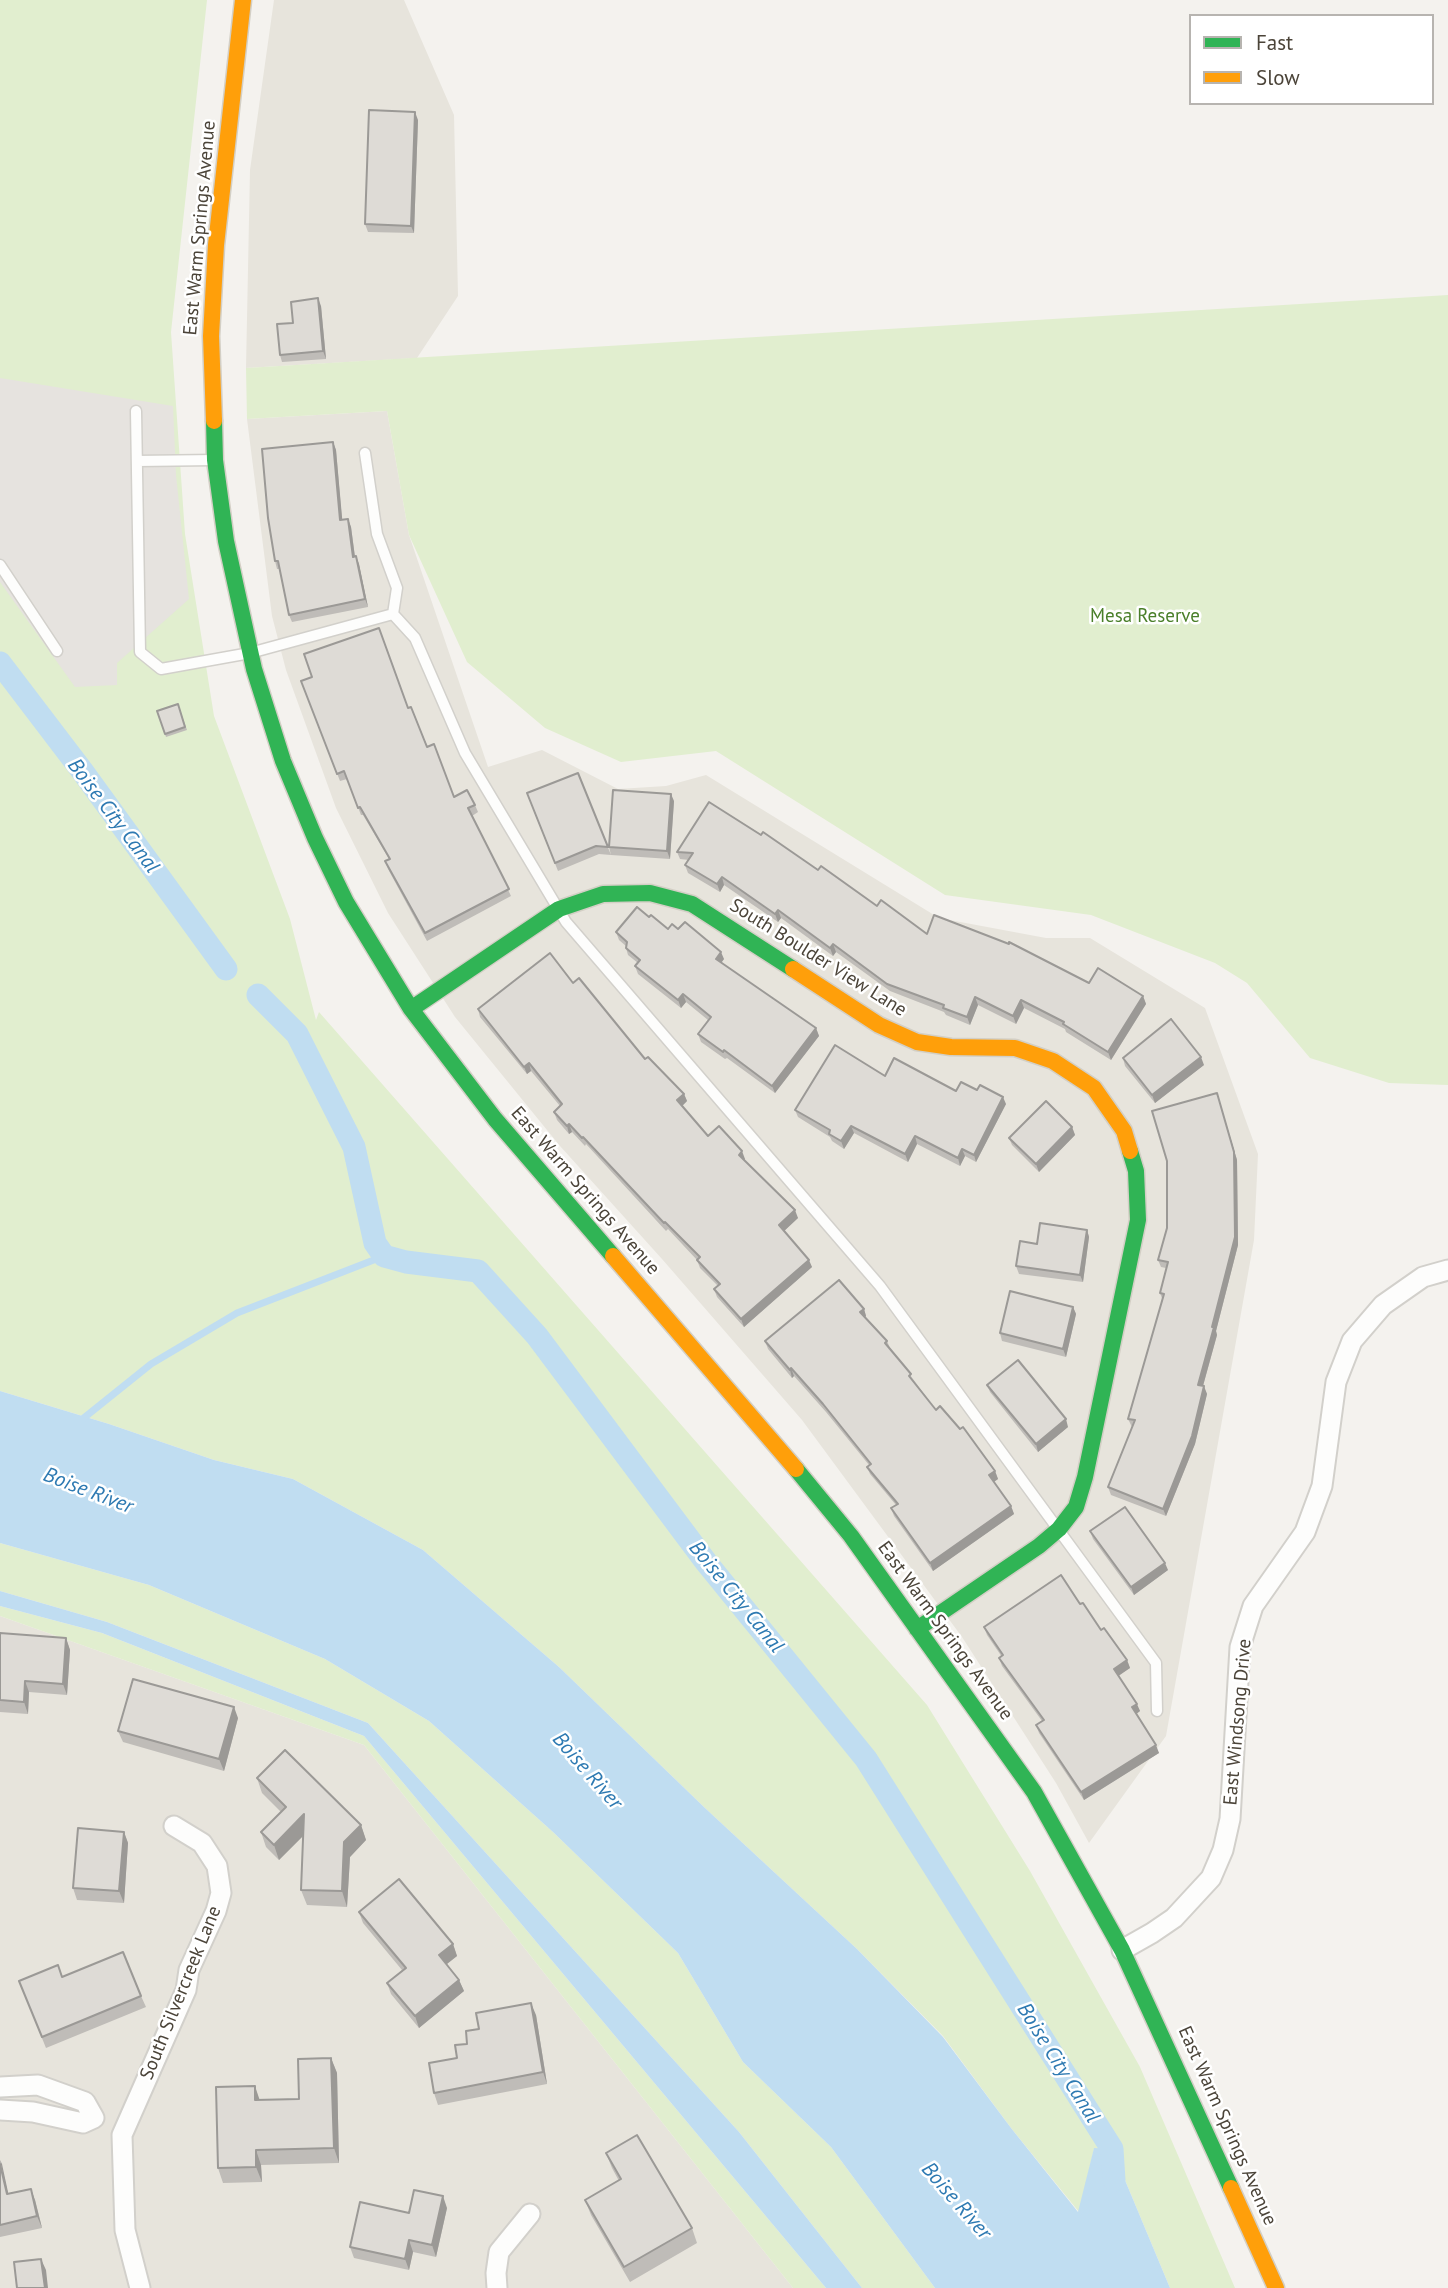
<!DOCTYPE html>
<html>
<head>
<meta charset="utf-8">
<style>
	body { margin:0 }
	#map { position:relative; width:1448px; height:2288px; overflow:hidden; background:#f4f2ee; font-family:"PT Sans",sans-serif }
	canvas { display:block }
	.legend { position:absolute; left:1189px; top:14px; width:245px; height:91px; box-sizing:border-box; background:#fff; border:2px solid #b7b4b0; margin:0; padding:9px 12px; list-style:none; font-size:21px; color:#4b4439 }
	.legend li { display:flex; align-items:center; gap:14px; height:35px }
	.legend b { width:35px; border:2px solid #b7b4b0 }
</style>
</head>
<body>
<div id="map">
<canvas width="1448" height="2288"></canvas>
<ul class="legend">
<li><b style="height:9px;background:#30b455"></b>Fast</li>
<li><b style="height:9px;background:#ff9f0a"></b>Slow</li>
</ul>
</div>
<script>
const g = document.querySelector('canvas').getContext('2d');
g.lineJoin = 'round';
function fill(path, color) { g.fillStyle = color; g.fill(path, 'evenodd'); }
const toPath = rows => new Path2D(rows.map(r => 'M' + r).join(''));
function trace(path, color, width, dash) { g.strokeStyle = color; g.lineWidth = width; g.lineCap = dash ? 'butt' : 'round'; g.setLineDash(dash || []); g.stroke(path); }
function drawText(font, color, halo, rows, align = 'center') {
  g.font = font + ' "PT Sans",sans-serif'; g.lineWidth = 5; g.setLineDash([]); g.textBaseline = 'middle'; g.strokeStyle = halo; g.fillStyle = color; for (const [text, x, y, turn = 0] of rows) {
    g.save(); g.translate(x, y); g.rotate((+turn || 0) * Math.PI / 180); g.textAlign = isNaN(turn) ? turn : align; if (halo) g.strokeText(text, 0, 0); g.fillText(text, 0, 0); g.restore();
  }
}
fill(toPath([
	[274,0,404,0,454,115,458,296,417,358,246,368,250,170],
	[387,411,409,535,488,767,542,750,618,789,666,786,706,775,939,918,1046,938,1090,938,1205,1008,1258,1154,1254,1240,1166,1736,1089,1843,1056,1783,962,1637,802,1420,662,1259,560,1146,455,1017,388,913,336,808,286,670,272,616,247,419],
	[0,1616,364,1745,793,2288,0,2288]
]), '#e7e4dc');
fill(toPath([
	[0,0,207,0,171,332,185,534,214,716,290,919,316,1020,319,1012,927,1705,1030,1871,1140,2067,1235,2288,1170,2288,1112,2149,1094,2149,1079,2212,1011,2128,943,2036,857,1949,705,1808,559,1667,423,1550,293,1479,214,1460,109,1424,0,1391],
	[1448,295,1448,1085,1389,1083,1310,1058,1247,983,1215,963,1091,915,945,895,716,751,621,762,545,728,467,662,409,535,387,411,247,419,246,368],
	[0,1543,149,1585,325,1659,429,1721,553,1832,678,1953,743,2062,831,2147,935,2288,862,2288,739,2132,368,1723,107,1622,0,1591],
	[0,1606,102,1633,364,1736,826,2288,793,2288,364,1745,0,1616]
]), '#e1eecf');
fill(toPath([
	[0,378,173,406,176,475,189,599,117,663,117,685,75,687,0,582]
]), '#e6e3df');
fill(toPath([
	[0,1391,109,1424,214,1460,293,1479,423,1550,559,1667,705,1808,857,1949,943,2037,1011,2128,1078,2212,1094,2148,1112,2149,1170,2288,935,2288,831,2147,743,2062,678,1953,553,1832,429,1721,325,1659,149,1585,0,1543],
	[0,1591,107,1622,368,1723,739,2132,862,2288,826,2288,364,1736,102,1633,0,1606]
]), '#c0ddf1');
trace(toPath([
	[80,1421,151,1364,237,1313,384,1256]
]), '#c0ddf1', 7);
trace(toPath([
	[0,663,83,772,226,969],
	[258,995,297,1034,354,1147,375,1243,384,1256,406,1262,478,1271,537,1336,706,1562,866,1759,1112,2149,1114,2180]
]), '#c0ddf1', 23);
const lane = toPath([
	[136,411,140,652,161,669,250,653,393,614],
	[365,453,377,534,397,588,393,614,415,638,465,753,566,922,880,1286,1156,1663,1157,1711],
	[137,461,215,460],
	[0,565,57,651]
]);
const street = toPath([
	[1122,1950,1152,1933,1174,1918,1211,1878,1223,1850,1230,1819,1240,1647,1253,1606,1305,1532,1322,1486,1336,1382,1352,1341,1383,1305,1423,1277,1448,1270],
	[0,2087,38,2085,85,2102,94,2118,83,2123,33,2112,0,2110],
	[140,2288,125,2230,122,2135,186,1990,189,1970,216,1911,221,1893,217,1866,202,1843,174,1826],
	[497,2288,496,2273,499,2252,530,2214]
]);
const fast = toPath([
	[214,421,215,460,226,541,254,669,283,761,315,838,346,902,411,1009,495,1119,613,1256],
	[411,1009,559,909,603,894,650,893,692,904,793,969],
	[796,1469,851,1536,1034,1792,1122,1950,1231,2188],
	[917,1629,1039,1546,1059,1529,1076,1507,1085,1477,1138,1220,1136,1171,1130,1151]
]);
const slow = toPath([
	[214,421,211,336,216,245,243,0],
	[793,969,879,1025,917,1042,951,1047,1015,1048,1053,1061,1094,1088,1124,1131,1130,1151],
	[613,1256,796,1469],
	[1231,2188,1276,2288]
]);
trace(lane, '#d2d0cb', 13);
trace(street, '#d2d0cb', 23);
trace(fast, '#d3cfc5', 19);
trace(slow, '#d3cfc5', 19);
trace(lane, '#fdfdfc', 10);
trace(street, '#fdfdfc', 19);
trace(fast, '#30b455', 16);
trace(slow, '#ff9f0a', 16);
fill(toPath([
	[418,120,414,233,368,232,365,224],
	[321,306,326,359,282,362,280,355,293,323],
	[333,442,336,450,342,520,348,519,351,527,355,557,359,564,368,607,292,622,289,615,280,569,277,569,275,561],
	[301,681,408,708,454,797,475,805,478,812,472,816,511,896,427,941,388,869,385,861,389,859,363,815,361,815,347,779,340,781],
	[178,704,187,730,166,737,157,711],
	[578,773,611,855,599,854,558,871,527,793],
	[674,801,670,859,611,855,609,847],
	[709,802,877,906,927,934,1089,983,1143,996,1146,1004,1111,1060,1066,1032,1065,1029,1024,1008,1016,1024,978,1005,970,1025,946,1015,944,1012,890,991,836,952,833,956,781,918,778,922,724,885,720,892,688,873,685,865,689,860,680,859,677,852],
	[649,917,668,929,678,929,724,959,721,963,816,1028,819,1036,775,1093,727,1058,725,1059,701,1042,698,1034,708,1020,686,1002,681,1008,638,974,635,966,638,963,628,955,626,948,626,946,619,940,616,932],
	[573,983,645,1059,684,1094,687,1101,682,1106,708,1136,745,1159,744,1160,798,1218,784,1231,812,1267,744,1327,717,1297,714,1289,718,1286,700,1268,697,1260,668,1229,666,1231,586,1144,585,1146,572,1132,569,1134,557,1120,554,1112,560,1106,531,1071,527,1074,480,1017,478,1009],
	[1123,1058,1204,1065,1155,1103,1125,1066],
	[885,1076,956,1091,1006,1104,976,1162,965,1156,960,1166,917,1144,908,1162,854,1133,844,1149,832,1141,830,1137,798,1117,795,1110],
	[1219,1100,1237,1160,1238,1245,1216,1331,1217,1335,1203,1386,1207,1394,1195,1444,1166,1516,1111,1495,1108,1487,1132,1427,1128,1419,1163,1301,1160,1293,1166,1268,1161,1267,1158,1260],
	[1072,1127,1075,1135,1039,1172,1012,1145,1009,1138],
	[1087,1230,1089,1237,1083,1282,1019,1274,1016,1266,1037,1244],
	[1073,1307,1076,1314,1066,1357,1002,1341,1000,1333],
	[864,1309,866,1316,865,1317,887,1341,890,1348,936,1410,995,1471,998,1479,994,1482,1011,1506,1014,1514,933,1571,894,1516,891,1508,896,1505,870,1474,867,1467,869,1465,826,1412,794,1376,792,1378,768,1349,765,1341],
	[987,1385,1068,1427,1038,1452,990,1392],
	[1090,1531,1168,1570,1134,1595,1093,1539],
	[1080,1604,1127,1660,1130,1668,1118,1675,1140,1711,1136,1714,1159,1753,1084,1800,1039,1733,1036,1725,1042,1721,1002,1666,999,1658,1002,1657,987,1635,984,1627],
	[0,1633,66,1638,70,1650,67,1695,29,1692,28,1714,0,1712],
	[238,1718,224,1771,123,1742,118,1731],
	[257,1778,361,1825,366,1840,350,1857,347,1907,307,1905,301,1890,303,1836,279,1860,266,1847,261,1832,281,1812,262,1793],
	[124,1832,128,1843,124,1903,77,1900,73,1888],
	[359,1912,453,1944,457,1956,447,1964,459,1980,464,1991,419,2028,391,1994,387,1983,402,1970,363,1923],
	[62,1977,141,1996,146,2007,46,2048,19,1981],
	[536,2015,547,2084,438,2105,434,2093,467,2044],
	[331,2058,337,2073,339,2163,261,2165,262,2182,223,2183,218,2168,260,2100,299,2099],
	[606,2153,692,2228,697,2243,630,2282,591,2215,585,2200,619,2181,612,2168],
	[0,2160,8,2194,35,2200,42,2228,0,2237],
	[447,2208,436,2257,413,2252,409,2270,354,2258,350,2247,409,2213]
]), '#bfbcb8');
fill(toPath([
	[415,112,418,120,414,233,411,226],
	[318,298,321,306,326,359,323,351],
	[333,442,336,450,343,528,340,520],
	[348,519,351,527,356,565,353,557],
	[356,556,359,564,368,607,365,599],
	[671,794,674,801,670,859,667,851],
	[722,877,724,885,720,892,717,884],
	[778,910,781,918,778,922,775,914],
	[833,944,836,952,833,956,830,948],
	[721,952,724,959,718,967,716,959],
	[683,994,686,1002,681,1008,678,1000],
	[1143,996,1146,1004,1111,1060,1108,1052],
	[975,997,978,1005,970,1025,967,1017],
	[1021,1000,1024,1008,1016,1024,1013,1016],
	[816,1028,819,1036,775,1093,772,1086],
	[1201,1057,1204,1065,1155,1103,1152,1095],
	[529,1063,531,1071,527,1074,524,1067],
	[1217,1093,1237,1160,1238,1245,1216,1331,1217,1335,1201,1393,1198,1385],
	[684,1094,687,1101,680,1108,677,1100],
	[1003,1097,1006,1104,976,1162,974,1155],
	[569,1124,572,1132,569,1134,567,1126],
	[851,1126,854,1133,844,1149,841,1141],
	[1072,1127,1075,1135,1039,1172,1036,1164],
	[915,1136,917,1144,908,1162,905,1154],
	[962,1149,965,1156,960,1166,958,1158],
	[742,1151,745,1159,742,1163,739,1155],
	[795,1210,798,1218,782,1233,779,1225],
	[1087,1230,1089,1237,1083,1282,1080,1275],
	[809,1260,812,1267,744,1327,741,1319],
	[1073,1307,1076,1314,1066,1357,1063,1349],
	[864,1309,866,1316,863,1319,860,1312],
	[791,1368,794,1376,792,1378,790,1370],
	[1204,1386,1207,1394,1195,1444,1166,1516,1163,1509],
	[1066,1419,1068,1427,1038,1452,1036,1444],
	[995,1471,998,1479,992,1483,989,1475],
	[1011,1506,1014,1514,933,1571,930,1563],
	[1165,1563,1168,1570,1134,1595,1131,1587],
	[66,1638,70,1650,67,1695,63,1684],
	[1127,1660,1130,1668,1117,1677,1114,1669],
	[25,1681,29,1692,28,1714,24,1702],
	[1137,1704,1140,1711,1135,1715,1132,1707],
	[234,1707,238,1718,224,1771,219,1759],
	[1156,1745,1159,1753,1084,1800,1081,1792],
	[304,1814,309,1830,279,1860,274,1845],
	[361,1825,366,1840,350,1857,347,1907,342,1891,344,1842],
	[124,1832,128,1843,124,1903,119,1891],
	[453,1944,457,1956,443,1967,439,1955],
	[459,1980,464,1991,419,2028,415,2016],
	[531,2003,536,2015,547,2084,543,2072],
	[331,2058,337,2073,339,2163,334,2148],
	[255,2086,260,2101,255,2100],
	[256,2150,261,2165,262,2182,256,2167],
	[0,2160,2,2164,11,2206,7,2194],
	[31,2189,35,2200,42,2228,37,2216],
	[443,2196,447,2208,436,2257,432,2245],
	[409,2240,413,2252,409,2270,405,2259],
	[41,2259,46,2270,48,2288,45,2288]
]), '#9b9996');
const building = toPath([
	[369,110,415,112,411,226,365,224,369,110],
	[318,298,323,351,280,355,277,324,293,323,291,302,318,298],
	[333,442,340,520,348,519,353,557,356,556,365,599,289,615,278,561,275,561,268,518,262,449,333,442],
	[379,628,408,708,411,707,427,747,434,744,454,797,467,790,475,805,468,808,509,889,425,933,385,861,390,859,360,807,358,808,344,771,337,774,301,681,312,677,304,654,379,628],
	[178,704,185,727,165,734,157,711,178,704],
	[578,773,608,847,596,846,555,863,527,793,578,773],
	[613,790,671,794,667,851,609,847,613,790],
	[709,802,761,835,763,832,818,870,821,866,877,906,881,900,927,934,934,915,1009,944,1009,942,1089,983,1098,968,1143,996,1108,1052,1063,1024,1064,1022,1021,1000,1013,1016,975,997,967,1017,943,1008,944,1005,887,984,833,944,830,948,778,910,775,914,722,877,717,884,685,865,693,853,677,852,709,802],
	[637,907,649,917,651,915,668,929,672,924,678,929,685,922,721,952,716,959,816,1028,772,1086,724,1050,723,1052,698,1034,711,1017,683,994,678,1000,635,966,640,960,626,948,627,942,616,932,637,907],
	[550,953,573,983,579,978,645,1059,648,1057,684,1094,677,1100,708,1136,719,1126,742,1151,739,1155,795,1210,779,1225,809,1260,741,1319,714,1289,720,1284,697,1260,700,1257,665,1222,664,1223,583,1137,582,1138,569,1124,567,1126,554,1112,562,1104,529,1063,524,1067,478,1009,550,953],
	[1171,1019,1201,1057,1152,1095,1123,1058,1171,1019],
	[835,1045,885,1076,894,1058,956,1091,961,1082,977,1090,980,1085,1003,1097,974,1155,962,1149,958,1158,915,1136,905,1154,851,1126,841,1141,829,1134,830,1130,795,1110,835,1045],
	[1217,1093,1234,1152,1235,1237,1212,1327,1214,1327,1198,1385,1204,1386,1192,1436,1163,1509,1108,1487,1135,1420,1128,1419,1164,1294,1160,1293,1168,1262,1158,1260,1167,1228,1167,1161,1152,1111,1217,1093],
	[1046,1101,1072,1127,1036,1164,1009,1138,1046,1101],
	[1040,1223,1087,1230,1080,1275,1016,1266,1020,1241,1037,1244,1040,1223],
	[839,1280,864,1309,860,1312,887,1341,885,1343,911,1374,909,1376,936,1410,940,1406,960,1429,963,1427,995,1471,989,1475,1011,1506,930,1563,891,1508,898,1504,867,1467,871,1464,823,1404,791,1368,790,1370,765,1341,839,1280],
	[1010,1291,1073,1307,1063,1349,1000,1333,1010,1291],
	[1018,1360,1066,1419,1036,1444,987,1385,1018,1360],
	[1125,1507,1165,1563,1131,1587,1090,1531,1125,1507],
	[1061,1575,1080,1604,1083,1603,1101,1630,1104,1628,1127,1660,1114,1669,1137,1704,1132,1707,1156,1745,1081,1792,1036,1725,1044,1720,999,1658,1003,1655,984,1627,1061,1575],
	[0,1633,66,1638,63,1684,25,1681,24,1702,0,1700,0,1633],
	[133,1679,234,1707,219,1759,118,1731,133,1679],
	[285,1750,361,1825,344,1842,342,1891,301,1890,304,1814,274,1845,261,1832,286,1807,257,1778,285,1750],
	[78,1828,124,1832,119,1891,73,1888,78,1828],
	[399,1879,453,1944,439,1955,459,1980,415,2016,387,1983,406,1968,359,1912,399,1879],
	[123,1952,141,1996,42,2037,19,1981,58,1965,62,1977,123,1952],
	[531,2003,543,2072,434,2093,429,2063,457,2058,455,2045,467,2044,466,2031,479,2029,476,2013,531,2003],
	[331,2058,334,2148,256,2150,256,2167,218,2168,216,2087,255,2086,255,2100,299,2099,298,2059,331,2058],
	[637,2135,692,2228,624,2267,585,2200,621,2179,606,2153,637,2135],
	[0,2164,7,2194,31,2189,37,2216,0,2225,0,2164],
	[414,2190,443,2196,432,2245,409,2240,405,2259,350,2247,360,2202,409,2213,414,2190],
	[41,2259,45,2288,17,2288,14,2262,41,2259]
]);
fill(building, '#dedbd6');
trace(building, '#9b9996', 2);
drawText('19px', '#4b4439', '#fff', [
	["East Warm Springs Avenue",200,228,-85],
	["South Boulder View Lane",818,958,32],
	["East Warm Springs Avenue",585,1191,49],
	["East Warm Springs Avenue",945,1631,54],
	["East Windsong Drive",1238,1722,-85],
	["South Silvercreek Lane",181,1993,-68],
	["East Warm Springs Avenue",1227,2126,66]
]);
drawText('19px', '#4a7f2a', '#fff', [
	["Mesa Reserve",1145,617]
]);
drawText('italic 21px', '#2e7ab2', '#fff', [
	["Boise City Canal",113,816,53],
	["Boise River",88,1491,21],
	["Boise City Canal",736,1597,51],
	["Boise River",587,1771,49],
	["Boise City Canal",1058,2063,58],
	["Boise River",956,2201,49]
]);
</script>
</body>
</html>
